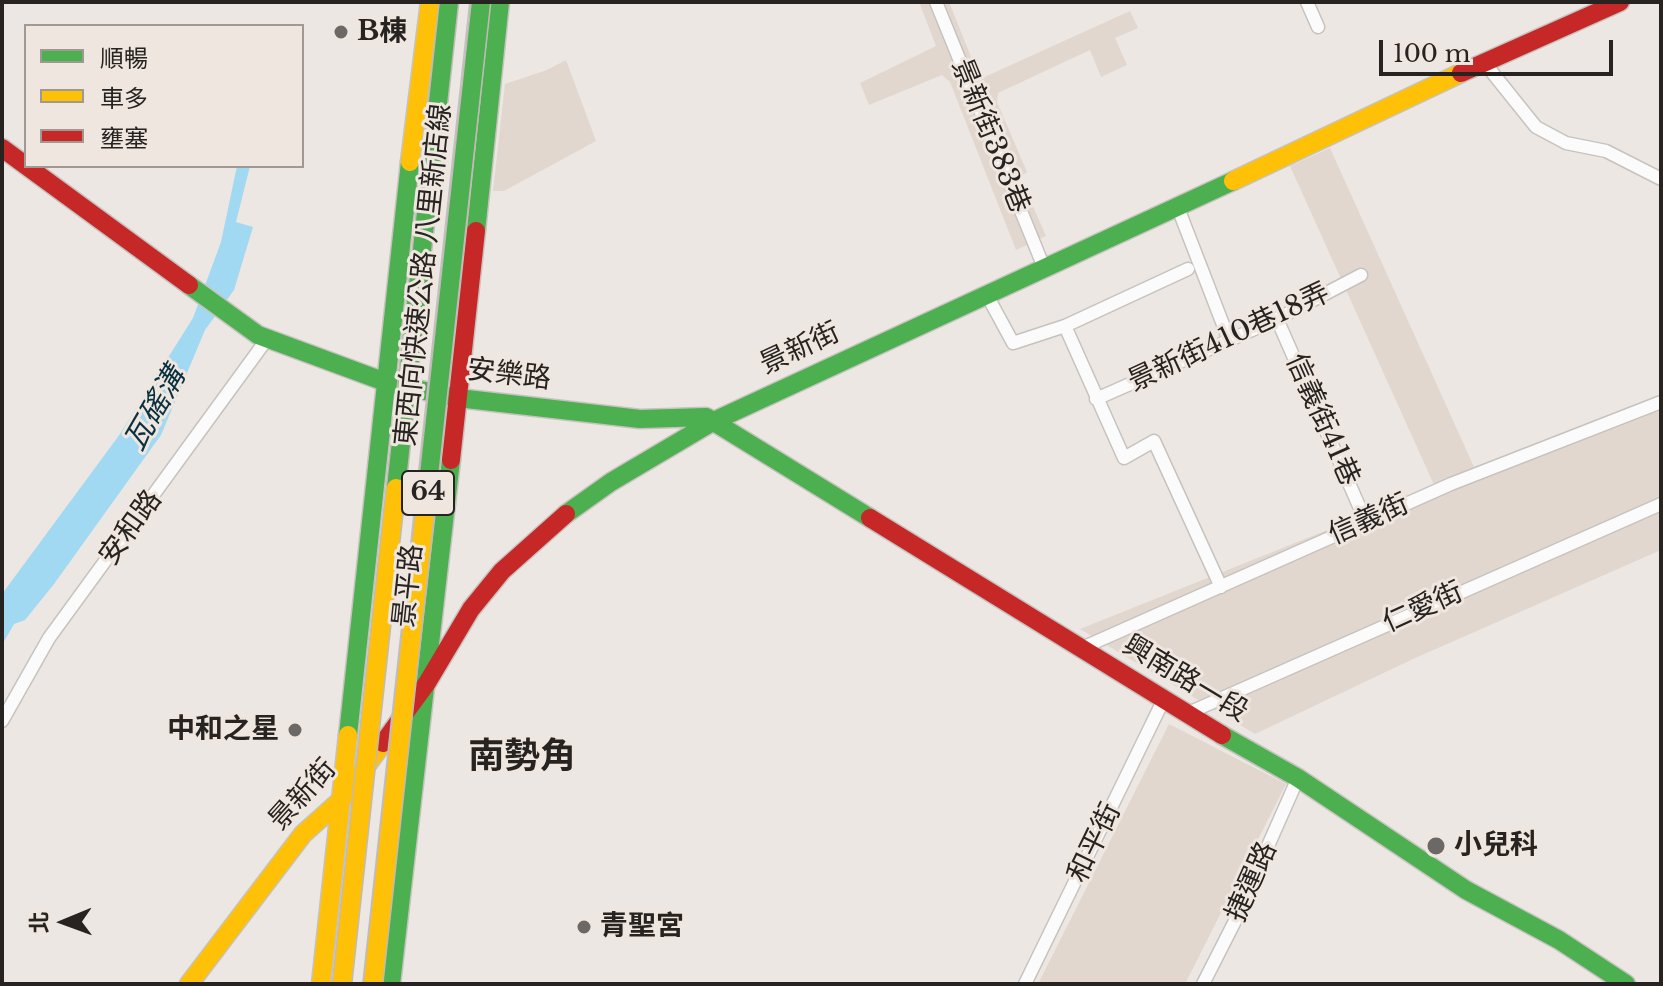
<!DOCTYPE html>
<html>
<head>
<meta charset="utf-8">
<style>
	body { margin:0 }
	#map { position:relative; width:1663px; height:986px; overflow:hidden; background:#ece7e2; font-family:"Libre Baskerville","Noto Sans TC",serif }
	canvas { display:block }
	.frame { position:absolute; inset:0; border:4px solid #262321; pointer-events:none }
	.legend { position:absolute; left:24px; top:24px; width:280px; height:144px; box-sizing:border-box; background:#efe6df; border:2px solid #9f9893; margin:0; padding:10px 14px; list-style:none; font-size:24px; color:#262321 }
	.legend li { display:flex; align-items:center; gap:16px; height:40px }
	.legend b { width:40px; border:2px solid #9f9893 }
	.north { position:absolute; left:24px; top:882px; width:80px; height:80px; -webkit-text-stroke:6px #efe6df; paint-order:stroke; rotate:269deg; font-size:22px; font-weight:700; line-height:32px; text-align:center; color:#262321 }
	.north::after { content:''; display:block; margin:auto; width:28px; height:36px; background:#262321; clip-path:polygon(50% 0,100% 100%,50% 72%,0 100%) }
	.scale { position:absolute; left:1379px; top:40px; width:234px; height:36px; box-sizing:border-box; border:4px solid #262321; border-top:0; padding-left:10px; font-size:24px; line-height:28px; white-space:nowrap; color:#262321; -webkit-text-stroke:6px #efe6df; paint-order:stroke }
</style>
</head>
<body>
<div id="map">
<canvas width="1663" height="986"></canvas>
<div class="frame"></div>
<ul class="legend">
<li><b style="height:10px;background:#4caf50"></b>順暢</li>
<li><b style="height:10px;background:#ffc107"></b>車多</li>
<li><b style="height:10px;background:#c62828"></b>壅塞</li>
</ul>
<div class="north">北</div>
<div class="scale">100 m</div>
</div>
<script>
const g = document.querySelector('canvas').getContext('2d');
g.lineJoin = 'round';
function fill(path, color) { g.fillStyle = color; g.fill(path, 'evenodd'); }
const toPath = rows => new Path2D(rows.map(r => 'M' + r).join(''));
function trace(path, color, width, dash) { g.strokeStyle = color; g.lineWidth = width; g.lineCap = dash ? 'butt' : 'round'; g.setLineDash(dash || []); g.stroke(path); }
function drawText(font, color, halo, rows, align = 'center') {
  g.font = font + ' "Libre Baskerville","Noto Sans TC",serif'; g.lineWidth = 6; g.setLineDash([]); g.textBaseline = 'middle'; g.strokeStyle = halo; g.fillStyle = color; for (const [text, x, y, turn = 0] of rows) {
    g.save(); g.translate(x, y); g.rotate((+turn || 0) * Math.PI / 180); g.textAlign = isNaN(turn) ? turn : align; if (halo) g.strokeText(text, 0, 0); g.fillText(text, 0, 0); g.restore();
  }
}
fill(toPath([
	[919,2,949,2,980,79,1130,11,1138,28,1115,38,1127,65,1101,77,1090,50,998,93,997,102,1027,172,1020,177,1046,236,1016,250,950,82,942,75,869,105,860,83,936,46],
	[566,60,596,141,504,191,493,191,505,84,547,70],
	[1330,148,1474,467,1661,398,1661,550,1413,659,1255,734,1080,629,1435,487,1290,166],
	[1169,724,1286,784,1185,984,1038,984]
]), '#e1d7cf');
fill(toPath([
	[237,166,250,166,236,222,253,227,234,290,205,330,161,435,54,584,25,620,14,624,2,645,2,594,120,434,193,318,221,242]
]), '#a0d9f1');
const street = toPath([
	[936,2,1045,270],
	[1307,2,1318,27],
	[1483,61,1536,127,1566,143,1606,151,1661,179],
	[1178,208,1229,340],
	[988,297,1013,343,1065,326,1124,458,1154,441,1221,587],
	[1277,319,1366,522],
	[1065,326,1188,269],
	[1096,399,1277,319,1361,275],
	[1082,648,1451,484,1661,402],
	[1186,714,1661,504],
	[2,721,49,638,267,339],
	[1025,984,1163,701],
	[1203,984,1234,923,1298,778]
]);
const fast = toPath([
	[476,231,500,2],
	[189,285,258,335,388,383,458,398,640,419,706,417,870,518],
	[566,514,611,482,714,421,1233,181],
	[348,735,410,162],
	[1222,735,1298,778,1466,890,1559,940,1626,984],
	[391,984,451,460]
]);
const slow = toPath([
	[410,162,430,2],
	[1233,181,1461,73],
	[189,984,303,834,341,800,383,743],
	[321,984,348,735]
]);
const jam = toPath([
	[1461,73,1620,2],
	[2,148,189,285],
	[451,460,476,231],
	[870,518,1222,735],
	[383,743,427,683,471,609,502,571,566,514]
]);
trace(street, '#c6c3bf', 15);
trace(fast, '#c6c3bf', 21);
trace(slow, '#c6c3bf', 21);
trace(jam, '#c6c3bf', 21);
trace(street, '#fcfbfb', 12);
trace(fast, '#4caf50', 18);
trace(slow, '#ffc107', 18);
trace(jam, '#c62828', 18);
const rail = toPath([
	[366,984,473,2]
]);
trace(rail, '#c3c2c1', 8);
trace(rail, '#efe6df', 5, [15]);
const fastBridge = toPath([
	[428,484,481,2],
	[396,488,449,2]
]);
const slowBridge = toPath([
	[342,984,396,488],
	[373,984,428,484]
]);
trace(fastBridge, '#c2bab8', 21, []);
trace(slowBridge, '#c2bab8', 21, []);
trace(fastBridge, '#4caf50', 18);
trace(slowBridge, '#ffc107', 18);
for (const [x, y, r, color] of [
	[341,32,8,"#6b6865"],
	[295,730,8,"#6b6865"],
	[1436,846,10,"#6b6865"],
	[584,927,8,"#6b6865"]
]) { const dot = new Path2D(); dot.arc(x, y, r, 0, 2 * Math.PI); g.fillStyle = color; g.fill(dot); trace(dot, '#efe6df', 3); }
for (const [x, y, w] of [
	[428,493,52]
]) { const box = new Path2D(); box.roundRect(x - w / 2, y - 22, w, 44, 6); g.fillStyle = '#efe6df'; g.fill(box); trace(box, '#262321', 2); }
drawText('bold 26px', '#262321', null, [
	["64",428,493]
]);
drawText('bold 28px', '#262321', '#efe6df', [
	["B棟",357,32],
	["中和之星",279,730,"right"],
	["小兒科",1454,846],
	["青聖宮",600,927]
], 'left');
drawText('28px', '#262321', '#efe6df', [
	["景新街383巷",990,136,68],
	["東西向快速公路 八里新店線",424,275,-84],
	["景新街410巷18弄",1229,338,-25],
	["景新街",800,349,-25],
	["安樂路",509,375,7],
	["信義街41巷",1322,420,66],
	["信義街",1369,520,-24],
	["安和路",131,528,-54],
	["景平路",409,586,-84],
	["仁愛街",1423,608,-24],
	["興南路一段",1185,679,31],
	["景新街",303,795,-48],
	["和平街",1095,843,-64],
	["捷運路",1252,882,-66]
]);
drawText('italic 30px', '#093140', '#efe6df', [
	["瓦磘溝",156,409,-60]
]);
drawText('bold 36px', '#262321', '#efe6df', [
	["南勢角",522,758]
]);
</script>
</body>
</html>
